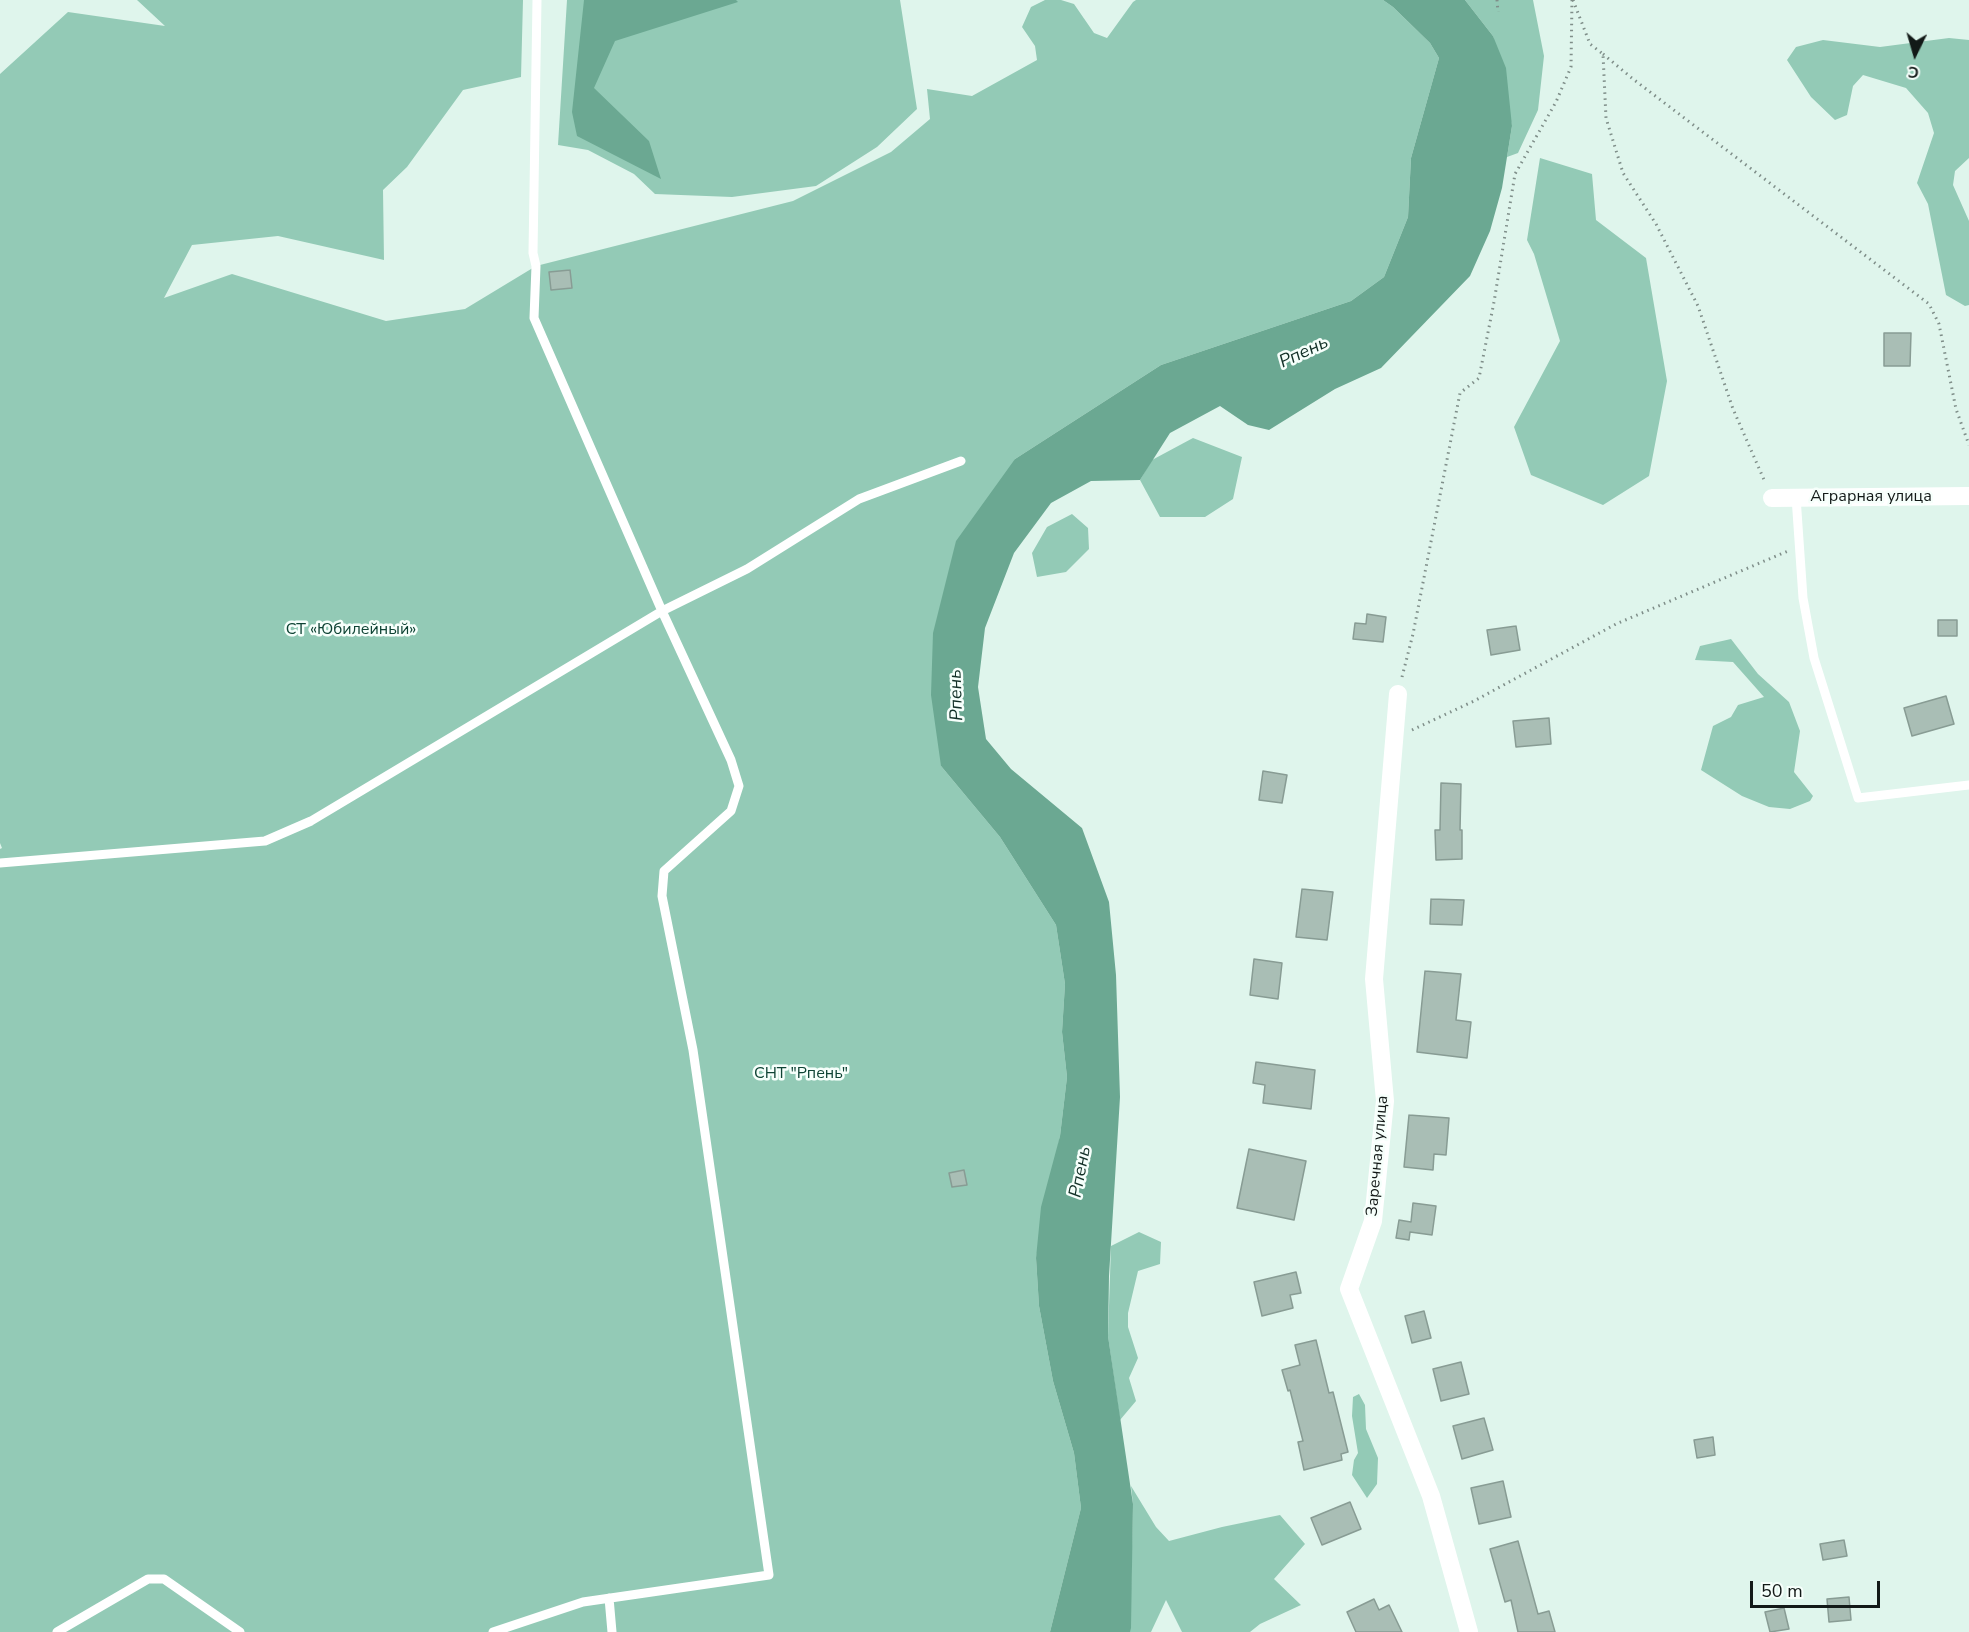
<!DOCTYPE html>
<html>
<head>
<meta charset="utf-8">
<style>
	body { margin:0 }
	#map { position:relative; width:1969px; height:1632px; overflow:hidden; background:#dff5ec; font-family:"Nunito Sans",sans-serif }
	canvas { display:block }
	.north { position:absolute; left:1885px; top:24px; width:60px; height:60px; -webkit-text-stroke:4px #f6fffb; paint-order:stroke; rotate:185deg; font-size:16px; font-weight:700; line-height:24px; text-align:center; color:#121917 }
	.north::after { content:''; display:block; margin:auto; width:21px; height:27px; background:#121917; clip-path:polygon(50% 0,100% 100%,50% 72%,0 100%) }
	.scale { position:absolute; left:1750px; top:1581px; width:130px; height:27px; box-sizing:border-box; border:3px solid #121917; border-top:0; padding-left:8px; font-size:18px; line-height:21px; white-space:nowrap; color:#121917; -webkit-text-stroke:4px #f6fffb; paint-order:stroke }
</style>
</head>
<body>
<div id="map">
<canvas width="1969" height="1632"></canvas>
<div class="north">С</div>
<div class="scale">50 m</div>
</div>
<script>
const g = document.querySelector('canvas').getContext('2d');
g.lineJoin = 'round';
function fill(path, color) { g.fillStyle = color; g.fill(path, 'evenodd'); }
const toPath = rows => new Path2D(rows.map(r => 'M' + r).join(''));
function trace(path, color, width, dash) { g.strokeStyle = color; g.lineWidth = width; g.lineCap = dash ? 'butt' : 'round'; g.setLineDash(dash || []); g.stroke(path); }
function drawText(font, color, halo, rows, align = 'center') {
  g.font = font + ' "Nunito Sans",sans-serif'; g.lineWidth = 5; g.setLineDash([]); g.textBaseline = 'middle'; g.strokeStyle = halo; g.fillStyle = color; for (const [text, x, y, turn = 0] of rows) {
    g.save(); g.translate(x, y); g.rotate((+turn || 0) * Math.PI / 180); g.textAlign = isNaN(turn) ? turn : align; if (halo) g.strokeText(text, 0, 0); g.fillText(text, 0, 0); g.restore();
  }
}
fill(toPath([
	[137,0,523,0,521,77,463,90,407,167,383,190,384,260,278,236,192,245,164,298,232,274,386,321,465,309,536,266,793,201,891,152,930,119,927,89,972,96,1037,60,1035,46,1022,27,1031,7,1045,0,1061,0,1074,4,1094,33,1107,38,1133,2,1136,0,1383,0,1393,7,1430,43,1439,58,1411,158,1408,217,1384,277,1351,301,1161,365,1015,459,941,766,1000,837,1056,925,1065,984,1062,1032,1067,1077,1060,1136,1036,1258,1039,1306,1053,1381,1074,1453,1081,1508,1050,1632,0,1632,0,849,2,848,0,843,0,74,68,12,165,26],
	[567,0,900,0,917,109,877,147,816,186,732,197,655,194,634,174,588,150,558,145],
	[1465,0,1533,0,1544,56,1538,110,1518,153,1507,157,1512,126,1493,36],
	[1949,38,1969,40,1969,158,1955,171,1953,185,1969,221,1969,305,1965,306,1946,295,1928,204,1917,183,1934,133,1928,113,1906,88,1863,75,1853,86,1847,115,1835,120,1811,97,1787,60,1796,47,1823,40,1880,47],
	[1540,158,1592,174,1596,220,1646,258,1667,381,1649,476,1603,505,1531,475,1514,427,1560,341,1534,254,1527,240],
	[1193,438,1242,457,1233,499,1205,517,1160,517,1140,480,1152,460],
	[1072,514,1088,528,1089,549,1066,572,1037,577,1032,553,1047,527],
	[1731,639,1758,674,1789,702,1800,731,1794,772,1813,796,1810,801,1790,809,1769,807,1742,796,1701,770,1713,726,1731,717,1738,705,1764,697,1733,662,1695,660,1700,646],
	[1139,1232,1161,1242,1160,1264,1138,1271,1128,1313,1128,1327,1138,1358,1129,1378,1136,1401,1120,1420,1108,1336,1111,1246],
	[1359,1394,1365,1405,1366,1429,1378,1458,1377,1484,1367,1498,1352,1475,1354,1460,1358,1453,1352,1416,1353,1397],
	[1131,1486,1156,1527,1169,1541,1222,1527,1280,1515,1305,1544,1274,1579,1301,1605,1260,1624,1250,1632,1182,1632,1166,1600,1151,1632,1130,1632,1133,1504]
]), '#93cab6');
fill(toPath([
	[584,0,736,0,738,2,615,41,594,88,649,141,661,179,577,136,572,112],
	[1383,0,1465,0,1493,36,1506,68,1512,126,1502,188,1490,231,1470,276,1381,368,1335,389,1269,430,1248,425,1220,406,1170,433,1140,480,1091,481,1051,503,1014,553,985,628,978,687,986,739,1011,769,1082,828,1109,902,1116,975,1120,1097,1109,1276,1108,1336,1133,1504,1131,1628,1130,1632,1050,1632,1081,1508,1074,1453,1053,1381,1039,1306,1036,1258,1041,1207,1060,1136,1067,1077,1062,1032,1065,984,1056,925,1000,837,941,766,931,695,933,633,956,541,1015,459,1161,365,1351,301,1384,277,1408,217,1411,158,1439,58,1430,43,1393,7]
]), '#6ba892');
const building = toPath([
	[570,270,572,288,551,290,549,272,570,270],
	[1884,333,1911,333,1910,366,1884,366,1884,333],
	[1367,614,1386,617,1383,642,1353,639,1355,623,1366,624,1367,614],
	[1938,620,1957,620,1957,636,1938,636,1938,620],
	[1516,626,1520,650,1491,655,1487,630,1516,626],
	[1946,696,1954,724,1912,736,1904,708,1946,696],
	[1549,718,1551,744,1516,747,1513,721,1549,718],
	[1263,771,1287,775,1282,803,1259,800,1263,771],
	[1441,783,1461,784,1460,830,1462,830,1462,859,1436,860,1435,830,1440,830,1441,783],
	[1302,889,1333,892,1327,940,1296,937,1302,889],
	[1431,899,1464,900,1462,925,1430,924,1431,899],
	[1254,959,1282,963,1278,999,1250,995,1254,959],
	[1425,971,1461,974,1456,1020,1471,1022,1467,1058,1417,1052,1425,971],
	[1256,1062,1315,1070,1311,1109,1263,1103,1265,1085,1253,1083,1256,1062],
	[1409,1115,1449,1118,1446,1155,1434,1154,1433,1170,1404,1167,1409,1115],
	[1249,1149,1306,1161,1294,1220,1237,1208,1249,1149],
	[964,1170,967,1185,952,1187,949,1173,964,1170],
	[1413,1203,1436,1206,1432,1235,1410,1232,1409,1240,1396,1238,1399,1220,1411,1222,1413,1203],
	[1296,1272,1301,1293,1290,1295,1293,1308,1262,1316,1254,1282,1296,1272],
	[1424,1311,1431,1338,1412,1343,1405,1316,1424,1311],
	[1316,1340,1329,1393,1333,1392,1348,1452,1341,1454,1342,1460,1304,1470,1298,1442,1303,1441,1290,1390,1288,1391,1282,1370,1300,1365,1295,1345,1316,1340],
	[1461,1362,1469,1394,1441,1401,1433,1369,1461,1362],
	[1484,1418,1493,1450,1462,1459,1453,1426,1484,1418],
	[1713,1437,1715,1455,1697,1458,1694,1440,1713,1437],
	[1503,1481,1511,1517,1479,1524,1471,1488,1503,1481],
	[1350,1502,1361,1529,1322,1545,1311,1518,1350,1502],
	[1844,1540,1847,1556,1823,1560,1820,1544,1844,1540],
	[1518,1541,1538,1614,1549,1611,1555,1632,1518,1632,1511,1600,1505,1602,1490,1549,1518,1541],
	[1849,1597,1851,1620,1829,1622,1827,1599,1849,1597],
	[1374,1599,1379,1610,1389,1605,1402,1632,1356,1632,1347,1612,1374,1599],
	[1784,1608,1789,1629,1770,1632,1765,1612,1784,1608]
]);
fill(building, '#a9beb5');
trace(building, '#889c94', 1.5);
trace(toPath([
	[1497,0,1498,12],
	[1573,0,1590,44,1603,54,1606,118,1623,173,1656,224,1698,306,1733,409,1765,482],
	[1603,54,1633,79,1929,304,1939,324,1956,409,1969,445],
	[1402,677,1413,634,1460,393,1479,378,1494,302,1515,174,1556,102,1571,67,1572,0],
	[1412,730,1474,701,1616,624,1788,551]
]), '#7f8e89', 3, [1.5, 4.5]);
trace(toPath([
	[1796,497,1803,598,1814,658,1858,798,1969,785],
	[0,863,265,841,311,821,662,611,747,569,859,499,961,461],
	[609,1598,612,1632],
	[57,1632,148,1579,164,1579,240,1632],
	[493,1632,583,1602,769,1575,693,1050,662,896,664,871,731,811,739,786,731,760,662,611,534,318,536,266,533,253,537,0]
]), '#fff', 9);
trace(toPath([
	[1772,498,1969,496],
	[1398,694,1374,979,1385,1101,1373,1221,1349,1289,1431,1496,1469,1632]
]), '#fff', 18);
drawText('16px', '#121917', '#f6fffb', [
	["Аграрная улица",1871,497],
	["Заречная улица",1378,1156,-85]
]);
drawText('16px', '#0e4334', '#f6fffb', [
	["СТ «Юбилейный»",351,630],
	["СНТ \"Рпень\"",801,1074]
]);
drawText('italic 18px', '#123027', '#f6fffb', [
	["Рпень",1304,353,-25],
	["Рпень",957,695,-92],
	["Рпень",1081,1172,-79]
]);
</script>
</body>
</html>
